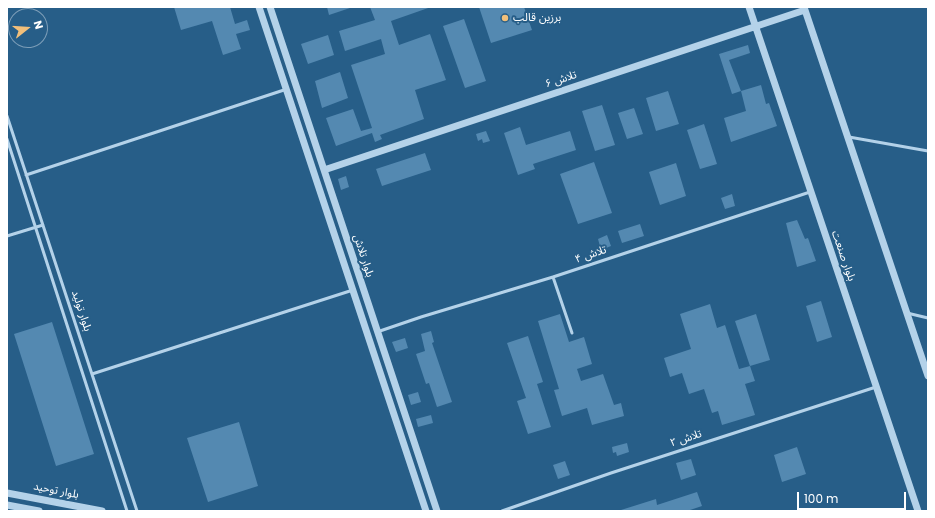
<!DOCTYPE html>
<html>
<head>
<meta charset="utf-8">
<style>
	body { margin:0 }
	#map { position:relative; width:935px; height:518px; overflow:hidden; background:#275e88; font-family:Poppins,sans-serif }
	canvas { display:block }
	.frame { position:absolute; inset:0; border:8px solid #fff; pointer-events:none }
	.north { position:absolute; left:8px; top:8px; width:40px; height:40px; box-sizing:border-box; background:#275e88; border:1px solid #7d9eb8; border-radius:50%; rotate:73deg; font-size:11px; font-weight:700; line-height:16px; text-align:center; color:#fff }
	.north::after { content:''; display:block; margin:auto; width:14px; height:18px; background:#f1bf7a; clip-path:polygon(50% 0,100% 100%,50% 72%,0 100%) }
	.scale { position:absolute; left:797px; top:492px; width:109px; height:18px; box-sizing:border-box; border:2px solid #fff; border-top:0; padding-left:5px; font-size:12px; line-height:14px; white-space:nowrap; color:#fff; -webkit-text-stroke:3px #275e88; paint-order:stroke }
</style>
</head>
<body>
<div id="map">
<canvas width="935" height="518"></canvas>
<div class="frame"></div>
<div class="north">N</div>
<div class="scale">100 m</div>
</div>
<script>
const g = document.querySelector('canvas').getContext('2d');
g.lineJoin = 'round';
function fill(path, color) { g.fillStyle = color; g.fill(path, 'evenodd'); }
const toPath = rows => new Path2D(rows.map(r => 'M' + r).join(''));
function trace(path, color, width, dash) { g.strokeStyle = color; g.lineWidth = width; g.lineCap = dash ? 'butt' : 'round'; g.setLineDash(dash || []); g.stroke(path); }
function drawText(font, color, halo, rows, align = 'center') {
  g.font = font + ' Poppins,"Noto Sans Arabic",sans-serif'; g.lineWidth = 4; g.setLineDash([]); g.textBaseline = 'middle'; g.strokeStyle = halo; g.fillStyle = color; for (const [text, x, y, turn = 0] of rows) {
    g.save(); g.translate(x, y); g.rotate((+turn || 0) * Math.PI / 180); g.textAlign = isNaN(turn) ? turn : align; if (halo) g.strokeText(text, 0, 0); g.fillText(text, 0, 0); g.restore();
  }
}
fill(toPath([
	[174,7,230,7,235,24,247,20,250,30,236,34,241,49,223,55,212,21,181,30],
	[327,7,350,7,350,8,329,15],
	[370,7,431,7,391,21,399,45,430,34,446,80,415,90,424,119,380,135,382,139,375,142,372,133,336,146,326,118,353,109,361,131,372,128,351,65,385,54,381,39,345,51,339,31,375,20],
	[479,7,524,7,532,30,491,43],
	[464,19,486,81,465,88,443,26],
	[328,35,334,55,308,64,301,44],
	[748,45,750,53,729,60,741,91,732,94,719,54],
	[340,72,348,98,322,108,315,81],
	[761,85,766,104,769,103,777,126,731,142,724,118,746,111,741,91],
	[668,91,679,124,656,131,646,98],
	[602,105,615,145,595,151,582,111],
	[634,108,643,134,627,139,618,113],
	[704,124,717,164,700,169,687,130],
	[520,127,526,145,570,131,576,150,533,164,535,169,518,175,504,133],
	[486,131,490,141,483,143,482,139,478,141,476,134],
	[425,153,431,170,382,186,376,169],
	[594,162,612,213,578,224,560,174],
	[676,163,686,196,660,205,649,172],
	[346,176,349,187,341,190,338,179],
	[732,194,735,206,725,209,721,198],
	[797,220,805,239,808,238,816,261,797,267,786,223],
	[640,224,644,236,622,243,618,231],
	[607,235,611,246,601,250,598,239],
	[821,301,832,337,817,342,806,306],
	[710,304,717,328,725,325,739,369,750,366,755,381,745,384,755,415,722,425,718,411,712,413,704,389,689,394,682,373,670,377,664,358,691,349,680,314],
	[560,314,569,342,584,337,592,364,577,369,581,381,603,374,614,405,621,403,624,416,592,425,587,408,562,416,554,390,559,389,538,321],
	[756,314,770,360,750,366,735,321],
	[52,322,94,454,56,466,14,334],
	[431,331,434,342,432,343,452,402,437,407,429,383,426,384,416,354,425,351,421,334],
	[528,336,543,382,537,384,551,427,528,434,517,401,526,398,507,343],
	[405,338,408,348,396,352,392,342],
	[418,392,421,402,411,405,408,395],
	[431,415,433,423,418,427,416,419],
	[239,422,258,486,208,502,187,438],
	[627,443,629,452,617,456,616,452,613,453,612,447],
	[797,447,806,474,782,482,774,455],
	[691,459,696,475,681,480,676,463],
	[565,461,570,475,558,479,553,465],
	[697,492,702,506,687,511,622,511,621,510,656,499,657,505]
]), '#5489b1');
trace(toPath([
	[7,116,137,511],
	[849,137,928,151],
	[7,139,127,511],
	[26,175,287,89],
	[7,236,43,225],
	[553,277,572,333],
	[907,313,928,318],
	[377,332,421,317,553,277,810,192],
	[92,374,353,290],
	[502,511,611,473,876,387]
]), '#b4d2e9', 3);
trace(toPath([
	[259,7,426,511],
	[270,7,437,511],
	[749,7,918,511],
	[804,7,928,376],
	[324,170,805,10],
	[7,493,102,511],
	[7,505,39,511]
]), '#b4d2e9', 7);
for (const [x, y, r, color] of [
	[505,18,4,"#f1bf7a"]
]) { const dot = new Path2D(); dot.arc(x, y, r, 0, 2 * Math.PI); g.fillStyle = color; g.fill(dot); trace(dot, '#275e88', 1.5); }
drawText('11px', '#fff', '#275e88', [
	["برزین قالب",513,18]
], 'left');
drawText('11px', '#fff', '#275e88', [
	["تلاش ۶",561,80,-18],
	["تلاش ۴",591,255,-19],
	["بلوار تلاش",363,256,72],
	["بلوار صنعت",843,256,71],
	["بلوار تولید",81,311,72],
	["تلاش ۲",686,439,-18],
	["بلوار توحید",56,491,11]
]);
</script>
</body>
</html>
